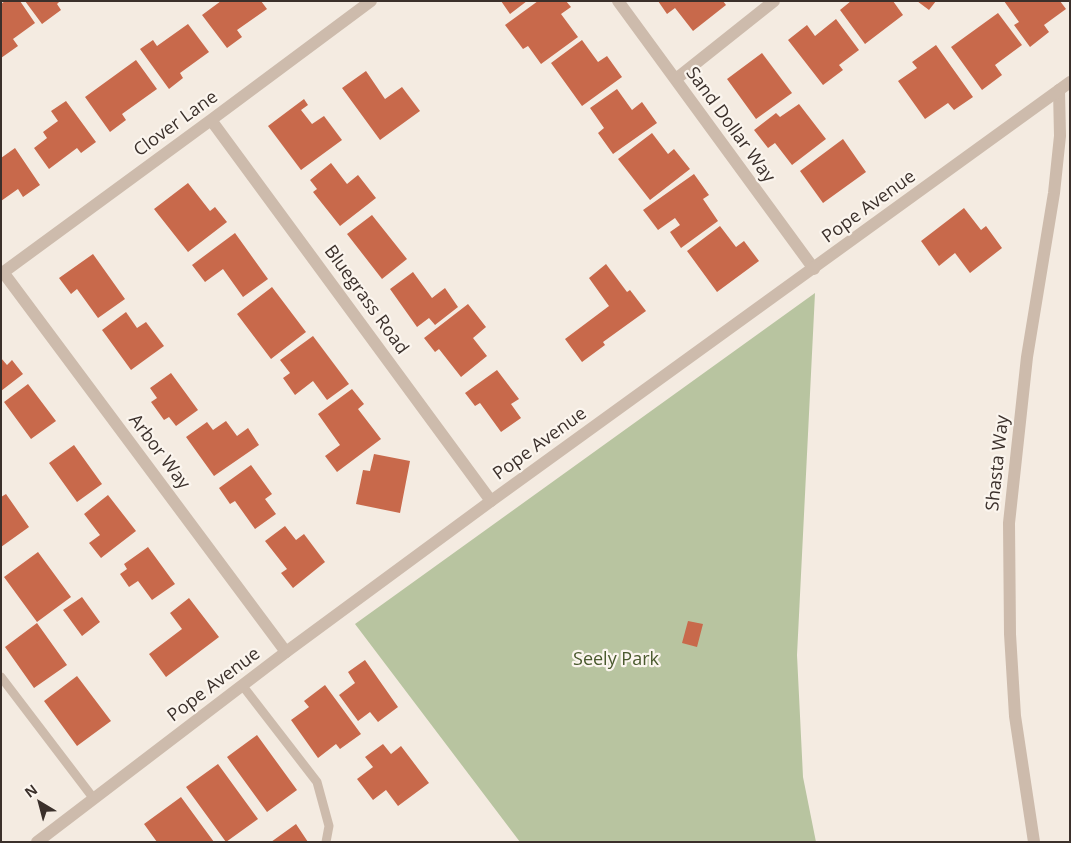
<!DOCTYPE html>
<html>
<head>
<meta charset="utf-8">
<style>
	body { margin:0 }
	#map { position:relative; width:1071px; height:843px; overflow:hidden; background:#f4ebe1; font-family:"Open Sans",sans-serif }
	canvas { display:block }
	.frame { position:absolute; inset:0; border:2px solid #3b302b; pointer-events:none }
	.north { position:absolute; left:15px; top:778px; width:50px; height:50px; -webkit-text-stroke:4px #fbf5ee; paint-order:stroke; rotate:323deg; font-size:14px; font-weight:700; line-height:20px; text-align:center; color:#3b302b }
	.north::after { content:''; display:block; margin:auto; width:18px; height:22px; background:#3b302b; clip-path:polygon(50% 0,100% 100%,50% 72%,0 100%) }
</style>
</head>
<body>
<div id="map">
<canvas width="1071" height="843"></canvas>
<div class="frame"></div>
<div class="north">N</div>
</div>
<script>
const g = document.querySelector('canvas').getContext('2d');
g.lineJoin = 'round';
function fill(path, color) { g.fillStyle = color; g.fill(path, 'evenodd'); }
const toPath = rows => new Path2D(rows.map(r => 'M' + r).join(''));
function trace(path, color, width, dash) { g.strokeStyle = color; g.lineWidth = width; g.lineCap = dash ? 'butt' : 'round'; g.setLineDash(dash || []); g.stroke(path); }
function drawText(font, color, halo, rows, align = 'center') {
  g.font = font + ' "Open Sans",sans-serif'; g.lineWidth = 4.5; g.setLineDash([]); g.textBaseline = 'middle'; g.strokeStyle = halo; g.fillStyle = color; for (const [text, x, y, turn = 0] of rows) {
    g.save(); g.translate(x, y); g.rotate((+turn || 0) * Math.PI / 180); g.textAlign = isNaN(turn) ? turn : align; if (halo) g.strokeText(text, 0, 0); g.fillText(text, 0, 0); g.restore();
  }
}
fill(toPath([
	[815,293,797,655,803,777,816,842,520,842,355,624]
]), '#b8c4a0');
fill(toPath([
	[5,1,20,1,35,23,13,39,18,46,1,58,1,4],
	[25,1,60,1,57,4,61,10,42,24],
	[221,1,261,1,267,9,237,30,242,37,227,48,202,15],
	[501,1,527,1,510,14],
	[538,1,566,1,571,7,561,14,578,37,541,64,528,46,523,49,505,25],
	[658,1,723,1,726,5,693,31,675,8,667,14],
	[851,1,893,1,903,15,865,44,840,10],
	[917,1,936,1,929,10],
	[1004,1,1060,1,1066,9,1044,25,1049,32,1030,47,1014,25,1019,22],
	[998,13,1022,45,995,65,1002,75,982,90,951,47],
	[836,19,859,50,839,65,843,70,823,85,788,40,807,25,815,36],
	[188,24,209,52,180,73,183,78,169,89,140,49,153,40,157,46],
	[582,40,598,62,607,56,622,77,582,106,551,63],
	[936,45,973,97,954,110,948,103,925,119,898,81,917,68,912,62],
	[762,53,792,93,756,119,727,79],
	[136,60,157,89,122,114,126,120,110,132,85,97],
	[366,71,385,99,402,87,420,111,380,140,342,88],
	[617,89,632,110,642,102,657,123,613,154,598,133,604,128,590,108],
	[304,99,308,105,301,110,312,124,324,116,342,140,301,170,268,126],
	[66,101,96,142,81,153,77,148,49,169,34,148,47,138,43,132,58,121,51,111],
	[799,104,826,139,792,165,775,143,768,148,754,130,776,113,780,117],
	[652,133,668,154,674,149,690,169,650,200,618,159],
	[843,139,866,172,823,203,800,171],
	[15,148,40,185,23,197,18,189,1,201,1,158],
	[331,163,347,184,358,175,376,198,340,226,313,192,317,189,310,180],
	[694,174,709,195,703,199,718,221,681,248,670,232,680,225,675,218,658,230,643,210],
	[188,183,210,211,215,207,227,222,188,252,154,209],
	[964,208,981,230,986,226,1002,248,970,273,955,253,939,266,921,241],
	[372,215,407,259,382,279,347,234],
	[720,226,736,247,744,241,759,261,717,292,687,251],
	[235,233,268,279,243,297,223,269,205,282,192,265],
	[93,254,125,299,98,318,77,289,71,294,59,278],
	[606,264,627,292,630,290,646,311,603,342,605,345,582,362,565,339,609,306,589,278],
	[413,272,432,298,445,288,458,307,435,325,429,318,417,327,390,289],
	[272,287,306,332,271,359,237,314],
	[468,304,486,327,473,338,487,356,461,377,439,349,435,352,424,338],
	[126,312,137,328,146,322,164,346,131,370,102,330],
	[313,336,349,384,327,400,313,381,295,395,283,378,290,373,280,360],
	[1,358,7,365,12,360,23,374,1,391],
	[497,370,519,399,511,404,521,418,501,432,480,403,475,406,465,393],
	[171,373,198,410,176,426,169,417,164,420,151,402,157,398,150,388],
	[28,384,56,421,31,439,4,402],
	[352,389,364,404,358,409,381,439,337,472,325,456,340,445,318,414],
	[226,421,237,436,248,428,259,445,214,476,186,437,207,422,213,430],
	[74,445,102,484,77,502,49,463],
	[374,454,410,461,400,513,356,504,363,470,370,471],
	[251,465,272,494,265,499,276,514,255,529,235,501,230,504,219,488],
	[6,494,29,527,1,547,1,497],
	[108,495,136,531,101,558,89,543,100,535,84,514],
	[285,526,296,540,304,534,325,562,293,588,281,573,287,569,265,541],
	[148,547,175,584,152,600,138,581,129,587,120,574,127,569,124,564],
	[38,552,71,597,37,622,4,577],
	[82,597,100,622,82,636,63,610],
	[189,598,219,637,166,677,149,654,182,629,170,613],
	[688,621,703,624,697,647,682,643],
	[37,623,67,665,34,688,5,647],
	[365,660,398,707,378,722,370,712,358,721,339,695,355,683,348,672],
	[77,676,111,721,77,746,44,701],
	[325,685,361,734,340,749,336,744,318,758,291,720,309,707,304,701],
	[257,735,297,790,267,812,227,757],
	[383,744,391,754,401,746,429,783,398,806,386,790,373,800,357,779,373,767,365,757],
	[218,764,258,819,226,842,186,787],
	[181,797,214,842,157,842,144,824],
	[296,824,308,842,271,842]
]), '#c8694b');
trace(toPath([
	[1,677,94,799],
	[242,685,317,782,329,826,326,842]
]), '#cdbbac', 9);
trace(toPath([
	[618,1,814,269],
	[676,79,774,1],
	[211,120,491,501],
	[3,272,286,652],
	[1,274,211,120,371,1],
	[1034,842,1015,716,1010,634,1009,523,1027,357,1054,193,1060,136,1059,90]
]), '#cdbbac', 12);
trace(toPath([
	[37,842,286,652,491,501,1070,82]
]), '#cdbbac', 12);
drawText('18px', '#3b302b', '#fbf5ee', [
	["Clover Lane",176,124,-36],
	["Sand Dollar Way",730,125,54],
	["Pope Avenue",869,207,-36],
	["Bluegrass Road",366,300,54],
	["Pope Avenue",540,444,-36],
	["Arbor Way",159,452,53],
	["Shasta Way",998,463,-84],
	["Pope Avenue",214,685,-37]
]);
drawText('18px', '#4a5a2e', '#fbf5ee', [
	["Seely Park",616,660]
]);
</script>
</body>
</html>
